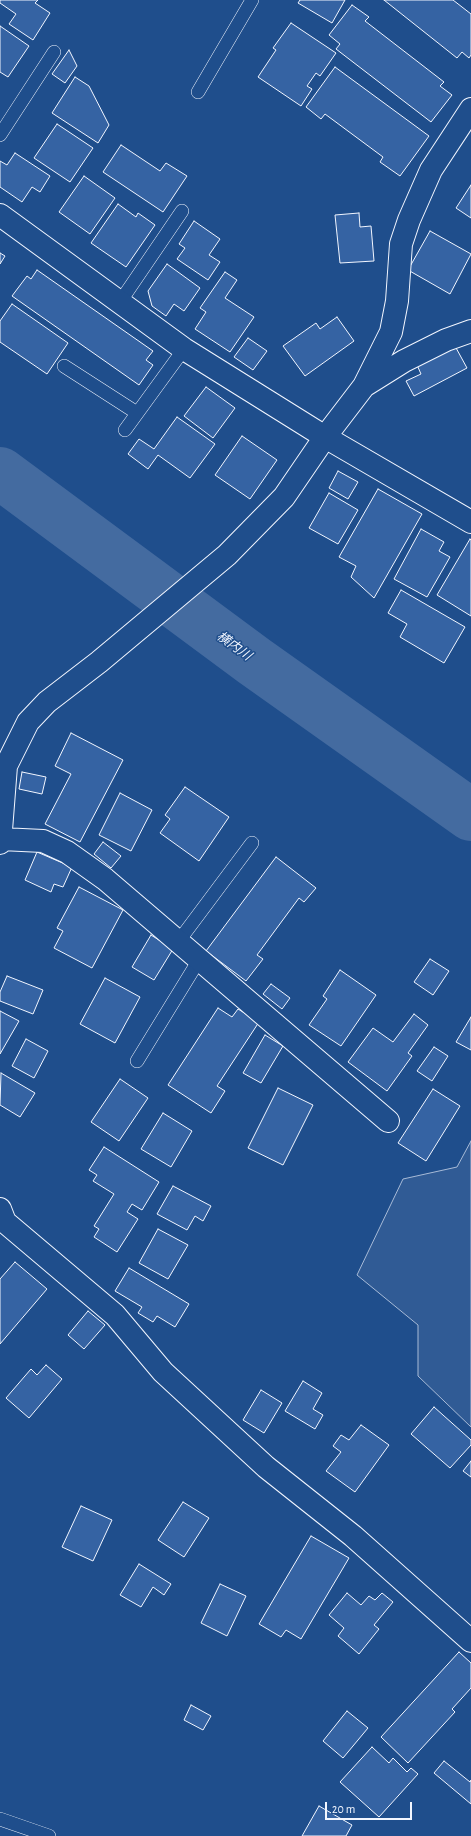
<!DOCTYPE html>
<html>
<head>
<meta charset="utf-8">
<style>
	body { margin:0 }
	#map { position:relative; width:471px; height:1836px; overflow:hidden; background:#1f4e8c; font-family:"Alegreya Sans",sans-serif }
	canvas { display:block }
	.scale { position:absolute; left:325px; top:1802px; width:87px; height:18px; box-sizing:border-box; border:2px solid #f2f6ff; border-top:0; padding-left:5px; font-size:12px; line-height:14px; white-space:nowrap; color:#f2f6ff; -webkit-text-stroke:3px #1f4e8c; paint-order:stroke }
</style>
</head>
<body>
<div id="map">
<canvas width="471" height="1836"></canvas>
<div class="scale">20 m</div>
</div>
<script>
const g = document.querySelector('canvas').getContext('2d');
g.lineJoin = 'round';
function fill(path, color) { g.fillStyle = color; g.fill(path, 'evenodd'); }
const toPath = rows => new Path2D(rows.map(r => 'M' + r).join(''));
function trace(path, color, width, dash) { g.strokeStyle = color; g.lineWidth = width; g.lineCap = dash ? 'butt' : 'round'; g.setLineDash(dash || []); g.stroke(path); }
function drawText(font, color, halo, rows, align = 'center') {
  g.font = font + ' "Alegreya Sans","Noto Sans JP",sans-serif'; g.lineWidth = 3; g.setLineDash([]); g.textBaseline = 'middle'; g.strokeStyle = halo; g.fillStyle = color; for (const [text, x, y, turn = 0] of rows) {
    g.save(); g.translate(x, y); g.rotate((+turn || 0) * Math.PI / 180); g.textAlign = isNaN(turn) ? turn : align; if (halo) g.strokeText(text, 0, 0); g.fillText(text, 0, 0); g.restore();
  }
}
const built = toPath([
	[471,1141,471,1427,418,1376,418,1325,357,1275,403,1179,457,1167,471,1141]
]);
fill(built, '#305b95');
trace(built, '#a8bbd7', 1);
trace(toPath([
	[0,473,254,661,471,815]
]), '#446ba0', 52);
const building = toPath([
	[0,0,38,0,35,3,50,13,33,40,9,24,16,14,0,3,0,0],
	[300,0,345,0,332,23,298,3,300,0],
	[384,0,453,0,471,14,471,55,469,58,462,52,457,58,384,0],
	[352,5,369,17,365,21,444,82,440,86,452,95,431,122,336,49,340,44,329,35,352,5],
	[291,23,336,53,320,76,316,73,307,86,312,89,301,106,258,77,276,50,273,48,291,23],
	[0,26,29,46,8,77,0,72,0,26],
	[69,50,77,66,65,83,52,74,69,50],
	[335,67,429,136,400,176,380,162,383,157,325,114,321,119,306,107,335,67],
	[75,77,89,86,109,125,98,143,52,113,75,77],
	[57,124,93,148,70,182,34,158,57,124],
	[121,145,160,171,166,163,187,176,163,212,103,172,121,145],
	[15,153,50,176,40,192,32,187,22,202,0,187,0,161,7,165,15,153],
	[84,176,115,198,90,234,59,212,84,176],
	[471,185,471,218,456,208,471,185],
	[118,204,136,217,138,213,155,225,126,267,91,243,118,204],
	[359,213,360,227,371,226,374,261,340,263,335,215,359,213],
	[194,221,220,239,209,255,220,262,208,280,177,259,185,248,179,244,194,221],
	[430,231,471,254,450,294,408,270,430,231],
	[0,253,5,256,0,264,0,253],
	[167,264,200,288,184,311,174,304,166,316,152,306,148,291,167,264],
	[37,270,153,351,146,360,153,365,139,385,12,296,27,276,31,279,37,270],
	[225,272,237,280,225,298,254,317,230,352,195,329,206,312,200,308,225,272],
	[12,304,68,343,47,374,0,342,0,321,12,304],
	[337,317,354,341,305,376,283,346,316,323,320,329,337,317],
	[248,338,267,351,253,370,234,357,248,338],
	[455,346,467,368,414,396,406,381,421,374,417,365,455,346],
	[206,387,235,408,213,438,184,416,206,387],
	[177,417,215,444,190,478,158,455,148,469,128,454,139,439,154,449,177,417],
	[242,436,277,460,250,499,215,475,242,436],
	[338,471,358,482,348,499,329,488,338,471],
	[378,489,422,514,374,598,351,577,356,566,339,557,378,489],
	[329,493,358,510,338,544,309,528,329,493],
	[421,529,444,542,439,551,450,557,427,597,394,579,421,529],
	[470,539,471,540,471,616,437,595,470,539],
	[401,590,465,627,444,663,400,637,407,624,388,613,401,590],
	[71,733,123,760,80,842,45,824,71,774,55,766,71,733],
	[22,772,46,777,42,794,19,789,22,772],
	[185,787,229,817,199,861,160,833,170,819,165,815,185,787],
	[120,793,152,810,131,851,99,835,120,793],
	[103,842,121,856,111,868,94,854,103,842],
	[37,852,72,867,63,887,54,884,51,892,25,880,37,852],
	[276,857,316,888,304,902,299,898,257,955,263,959,246,981,206,951,276,857],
	[79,887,123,910,92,968,54,948,63,931,57,928,79,887],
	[151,935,173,949,154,980,132,967,151,935],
	[430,959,449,971,433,995,414,982,430,959],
	[340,970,376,995,341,1046,309,1025,327,999,323,996,340,970],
	[7,976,43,990,33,1014,0,1001,0,992,7,976],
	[105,978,140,997,115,1043,80,1024,105,978],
	[271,984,290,998,282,1009,263,994,271,984],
	[218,1008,232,1017,238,1009,259,1022,217,1086,225,1091,211,1113,168,1085,218,1008],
	[0,1011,19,1021,0,1054,0,1011],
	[414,1014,428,1025,408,1053,412,1056,387,1091,348,1062,373,1028,393,1042,414,1014],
	[471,1017,471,1050,456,1042,471,1017],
	[265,1035,283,1046,261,1083,243,1073,265,1035],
	[26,1039,48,1051,34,1078,12,1066,26,1039],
	[434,1047,448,1056,432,1081,417,1071,434,1047],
	[1,1073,35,1093,20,1117,0,1105,1,1073],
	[120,1079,148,1098,119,1141,91,1122,120,1079],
	[278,1088,313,1105,283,1165,248,1148,278,1088],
	[433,1089,460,1106,426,1161,398,1143,433,1089],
	[163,1113,192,1131,171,1167,141,1149,163,1113],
	[104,1147,159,1182,142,1210,132,1204,127,1212,138,1219,117,1252,94,1237,99,1229,94,1226,114,1194,93,1181,97,1175,89,1170,104,1147],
	[173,1186,211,1206,203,1221,195,1216,187,1230,157,1214,173,1186],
	[158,1229,188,1245,168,1279,139,1263,158,1229],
	[15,1262,47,1289,0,1344,0,1279,15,1262],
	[129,1268,189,1304,175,1327,157,1316,153,1322,138,1313,142,1307,115,1291,129,1268],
	[88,1311,105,1325,84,1349,68,1335,88,1311],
	[46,1365,62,1379,29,1418,6,1398,31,1369,37,1375,46,1365],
	[303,1381,322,1393,313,1409,323,1415,315,1429,285,1411,303,1381],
	[261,1390,282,1403,264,1433,243,1420,261,1390],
	[434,1407,471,1440,471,1445,450,1468,411,1434,434,1407],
	[361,1425,389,1445,355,1492,326,1471,341,1452,333,1446,341,1435,349,1440,361,1425],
	[471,1461,471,1477,463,1471,471,1461],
	[183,1502,209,1518,184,1557,158,1540,183,1502],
	[81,1506,112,1520,93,1561,62,1547,81,1506],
	[311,1536,349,1558,301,1639,286,1630,281,1637,259,1624,311,1536],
	[139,1564,171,1584,164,1595,153,1587,141,1607,120,1595,139,1564],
	[220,1584,246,1596,227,1636,201,1623,220,1584],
	[347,1593,361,1605,369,1596,375,1600,382,1593,393,1602,374,1625,379,1629,359,1654,338,1636,344,1628,329,1615,347,1593],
	[459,1652,471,1663,471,1688,452,1709,455,1712,408,1763,381,1737,459,1652],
	[191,1705,211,1716,203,1730,184,1720,191,1705],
	[347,1711,368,1728,343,1758,323,1741,347,1711],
	[372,1747,389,1763,393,1758,407,1772,411,1768,418,1774,379,1817,340,1782,372,1747],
	[444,1761,470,1782,471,1780,471,1804,434,1773,444,1761],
	[319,1806,352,1825,346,1836,302,1836,319,1806]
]);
fill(building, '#3563a3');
trace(building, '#f2f6ff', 1);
const lane = toPath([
	[198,92,252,0],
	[0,135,54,52],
	[120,302,182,211],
	[64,366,137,413],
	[125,430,184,349],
	[178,942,252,843],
	[137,1061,199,960],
	[0,1819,49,1836]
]);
const street = toPath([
	[0,215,184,349,325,437,471,522],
	[364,386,404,361,446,340,471,331],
	[1,839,43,841,67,852,105,879,388,1121],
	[0,843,6,766,28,722,47,702,99,662,227,555,284,497,325,437,364,386,391,332,397,301,401,244,409,220,431,170,471,109],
	[0,1209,5,1222,115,1315,163,1372,266,1467,353,1536,471,1641]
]);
trace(lane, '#f2f6ff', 14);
trace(street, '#f2f6ff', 24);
trace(lane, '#1f4e8c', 13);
trace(street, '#1f4e8c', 22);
drawText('italic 13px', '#f2f6ff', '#1f4e8c', [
	["横内川",234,646,36]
]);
</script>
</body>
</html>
